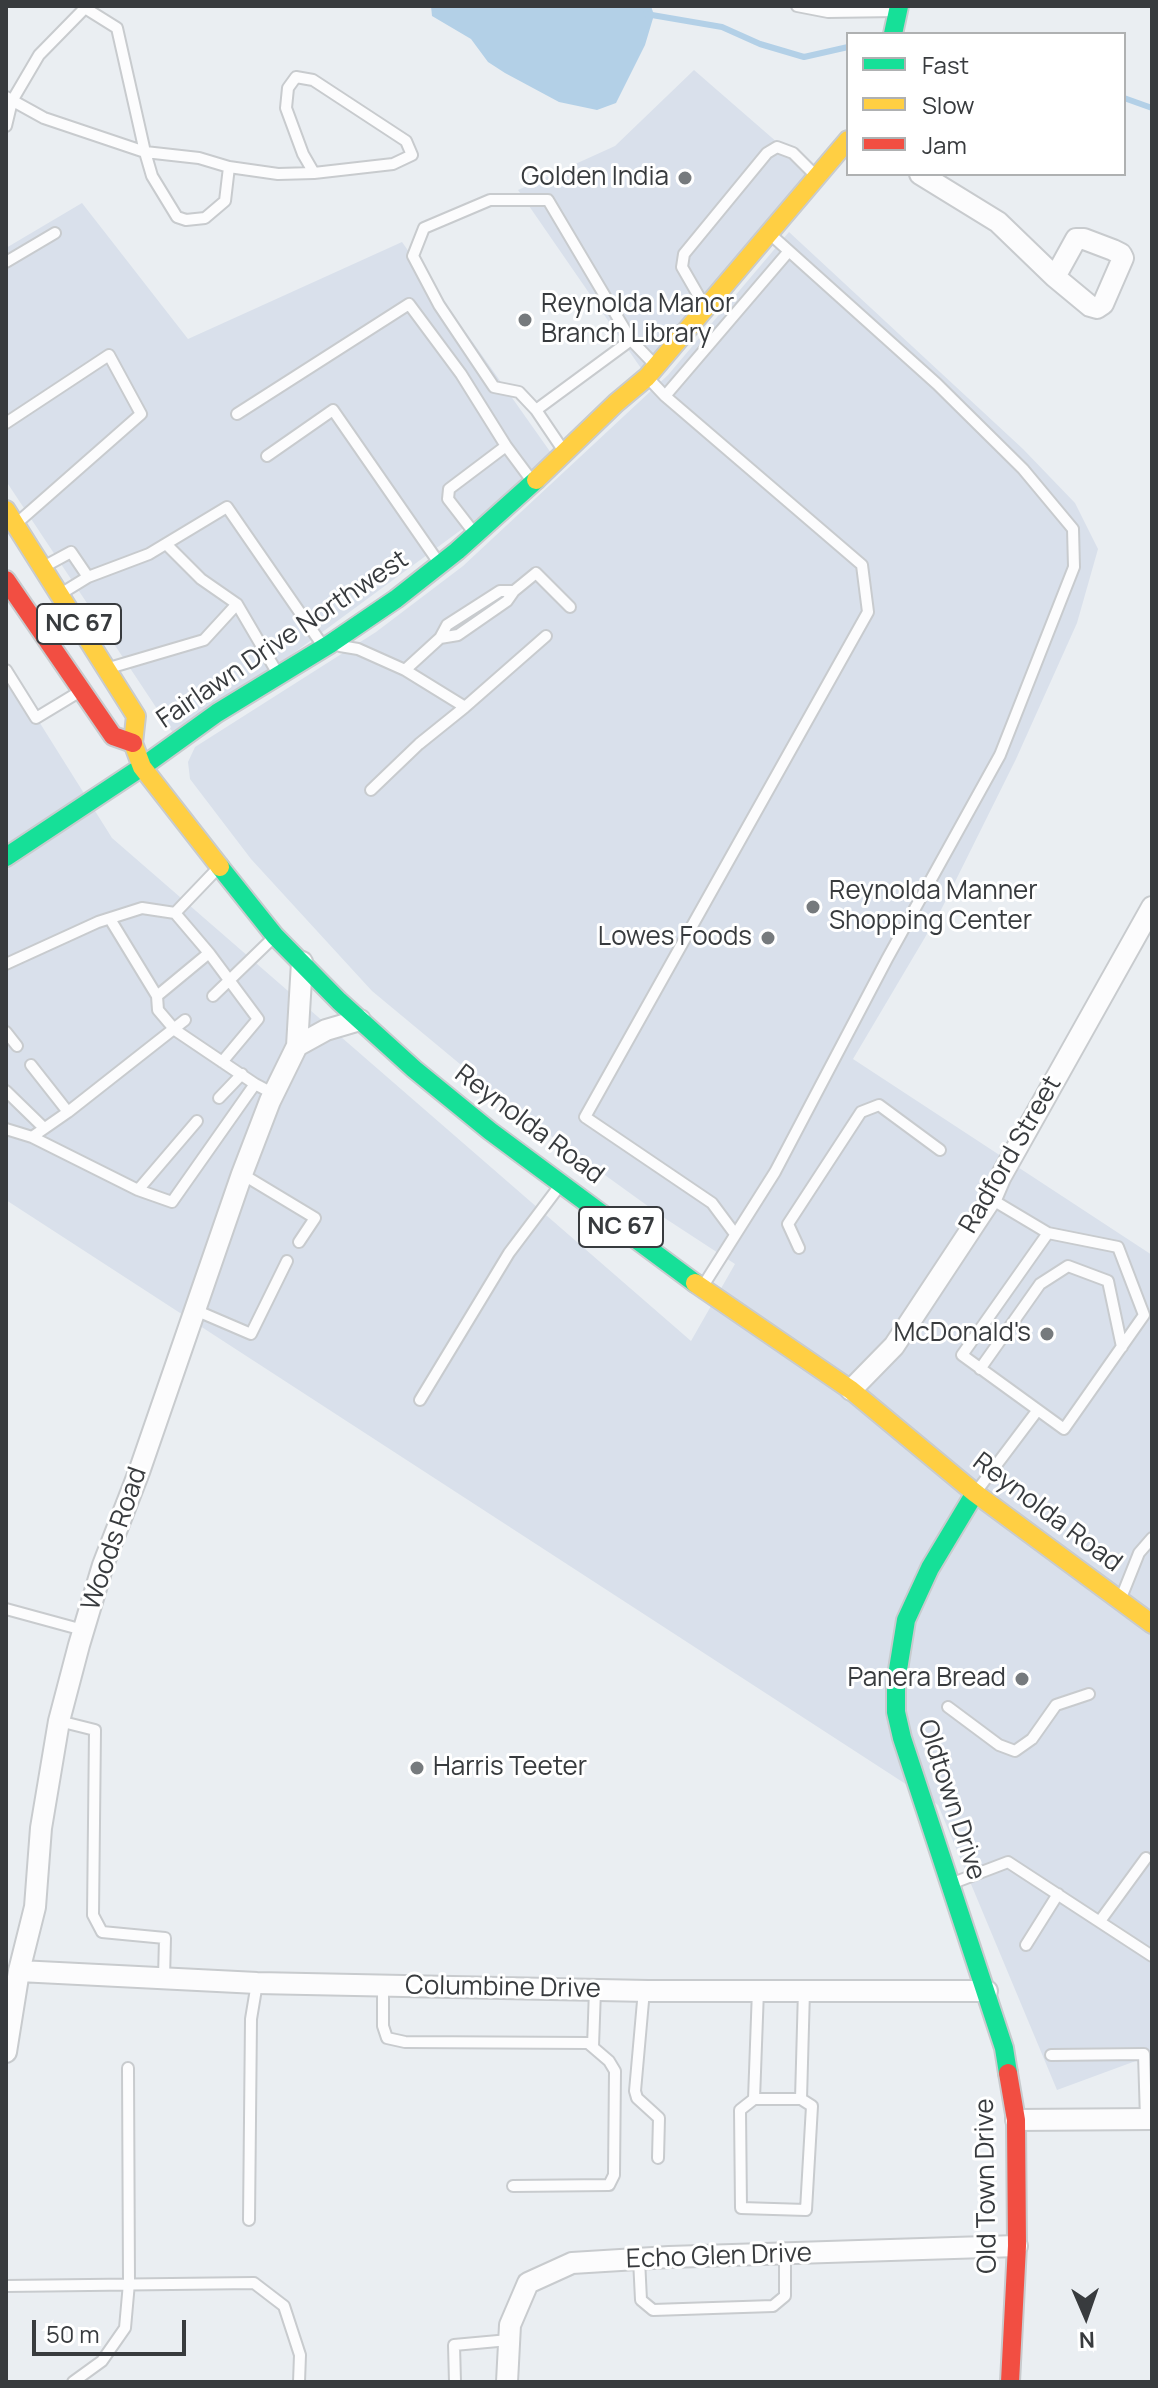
<!DOCTYPE html>
<html>
<head>
<meta charset="utf-8">
<style>
	body { margin:0 }
	#map { position:relative; width:1158px; height:2388px; overflow:hidden; background:#eaeef2; font-family:Manrope,sans-serif }
	canvas { display:block }
	.frame { position:absolute; inset:0; border:8px solid #383b3e; pointer-events:none }
	.legend { position:absolute; left:846px; top:32px; width:280px; height:144px; box-sizing:border-box; background:#fff; border:2px solid #afb1b2; margin:0; padding:10px 14px; list-style:none; font-size:24px; color:#383b3e }
	.legend li { display:flex; align-items:center; gap:16px; height:40px }
	.legend b { width:40px; border:2px solid #afb1b2 }
	.north { position:absolute; left:1046px; top:2276px; width:80px; height:80px; -webkit-text-stroke:6px #fff; paint-order:stroke; rotate:178deg; font-size:22px; font-weight:700; line-height:32px; text-align:center; color:#383b3e }
	.north::after { content:''; display:block; margin:auto; width:28px; height:36px; background:#383b3e; clip-path:polygon(50% 0,100% 100%,50% 72%,0 100%) }
	.scale { position:absolute; left:32px; top:2320px; width:154px; height:36px; box-sizing:border-box; border:4px solid #383b3e; border-top:0; padding-left:10px; font-size:24px; line-height:28px; white-space:nowrap; color:#383b3e; -webkit-text-stroke:6px #fff; paint-order:stroke }
</style>
</head>
<body>
<div id="map">
<canvas width="1158" height="2388"></canvas>
<div class="frame"></div>
<ul class="legend">
<li><b style="height:10px;background:#16e098"></b>Fast</li>
<li><b style="height:10px;background:#ffcf43"></b>Slow</li>
<li><b style="height:10px;background:#f24e42"></b>Jam</li>
</ul>
<div class="north">N</div>
<div class="scale">50 m</div>
</div>
<script>
const g = document.querySelector('canvas').getContext('2d');
g.lineJoin = 'round';
function fill(path, color) { g.fillStyle = color; g.fill(path, 'evenodd'); }
const toPath = rows => new Path2D(rows.map(r => 'M' + r).join(''));
function trace(path, color, width, dash) { g.strokeStyle = color; g.lineWidth = width; g.lineCap = dash ? 'butt' : 'round'; g.setLineDash(dash || []); g.stroke(path); }
function drawText(font, color, halo, rows, align = 'center') {
  g.font = font + ' Manrope,sans-serif'; g.lineWidth = 6; g.setLineDash([]); g.textBaseline = 'middle'; g.strokeStyle = halo; g.fillStyle = color; for (const [text, x, y, turn = 0] of rows) {
    g.save(); g.translate(x, y); g.rotate((+turn || 0) * Math.PI / 180); g.textAlign = isNaN(turn) ? turn : align; if (halo) g.strokeText(text, 0, 0); g.fillText(text, 0, 0); g.restore();
  }
}
fill(toPath([
	[694,70,817,177,647,377,518,190,615,146],
	[82,203,188,339,402,242,556,460,177,739,6,481,6,248],
	[789,232,1023,449,1075,503,1098,549,1077,623,1016,759,940,912,853,1059,1152,1255,1152,2055,1057,2090,938,1805,6,1200,6,669,112,838,691,1341,735,1264,663,1217,519,1113,372,991,251,859,190,779,188,762,195,747,376,632,463,566,668,375]
]), '#d9e0eb');
fill(toPath([
	[431,6,651,6,654,15,645,45,616,103,597,110,559,102,505,73,488,62,471,39,432,16]
]), '#b3d0e7');
trace(toPath([
	[646,14,722,27,760,44,804,57,848,47],
	[1124,98,1152,108]
]), '#b3d0e7', 6);
const lane = toPath([
	[797,6,828,12,897,11],
	[6,97,44,118,145,152,152,176,177,217,186,220,205,218,225,201,229,167],
	[6,126,12,101,39,55,85,8,117,28,145,152,199,158,229,167,278,174,314,173,393,164,412,155,406,141,313,80,296,77,288,88,286,108,303,154,314,173],
	[6,262,55,233],
	[705,307,682,267,684,254,767,153,777,147,793,153,816,176],
	[649,379,665,396,789,251],
	[665,396,862,565,868,612,585,1117,712,1203,735,1234],
	[536,410,519,392,494,387,439,305,413,256,424,228,490,200,548,200,631,340,655,365],
	[237,414,409,304,461,374,506,446],
	[6,423,109,355,141,414,17,523],
	[563,450,536,410,631,340],
	[267,456,333,410,439,563],
	[475,534,448,499,449,489,506,446,532,481],
	[166,544,201,579,237,604,278,674],
	[47,565,71,552,88,577],
	[62,593,88,577,149,554,227,507,323,646],
	[440,638,458,635,507,601,514,591],
	[340,646,358,649,405,670,465,707,546,636],
	[109,668,204,640,237,604],
	[6,670,36,718,79,692],
	[405,670,440,638,447,625,500,591,514,591,536,573,570,607],
	[371,790,419,744,465,707],
	[219,867,175,913,209,953,258,1019,222,1062],
	[110,919,157,996,209,953],
	[6,964,98,922,142,908,175,913],
	[157,996,158,1010,175,1030,255,1084,274,1094],
	[213,996,274,937],
	[6,1032,17,1046],
	[31,1065,68,1112],
	[6,1091,44,1128],
	[219,1098,242,1074],
	[6,1129,32,1137,138,1190,172,1202,255,1084],
	[32,1137,68,1112,185,1020],
	[242,1174,315,1218,299,1242],
	[138,1190,197,1121],
	[991,1199,1048,1233],
	[1048,1233,1118,1247,1144,1315,1064,1429,962,1355,1048,1233],
	[799,1248,788,1224,861,1112,879,1105,940,1150],
	[703,1286,775,1172,887,959,1000,755,1074,567,1073,529,1023,469,937,384,770,234],
	[195,1310,251,1334,287,1261],
	[980,1369,1040,1284,1068,1266,1108,1281,1122,1347],
	[420,1400,509,1253,558,1188],
	[976,1492,1037,1411],
	[1121,1598,1139,1553,1152,1538],
	[6,1609,83,1630],
	[948,1707,999,1745,1015,1751,1032,1739,1056,1705,1089,1694],
	[59,1721,95,1730,93,1915,102,1932,165,1938,164,1978],
	[953,1883,1008,1862,1152,1956],
	[1100,1921,1146,1858],
	[1026,1945,1058,1894],
	[383,1986,383,2026,387,2038,405,2042,588,2043,609,2061,615,2071,614,2175,609,2185,513,2186],
	[644,1990,635,2091,637,2098,659,2118,658,2158],
	[758,1990,754,2099,801,2099,804,1990],
	[593,2046,595,1990],
	[1051,2055,1144,2054,1146,2119],
	[754,2099,740,2110,741,2208,806,2210,812,2106,801,2099],
	[249,2220,251,2019,257,1983],
	[639,2259,641,2300,653,2310,773,2306,785,2296,785,2254],
	[6,2286,254,2283,284,2306,300,2355,299,2382],
	[73,2382,102,2361,125,2328,129,2283,128,2068],
	[455,2382,454,2345,509,2340]
]);
const street = toPath([
	[920,174,998,222,1055,277,1090,306,1097,308,1103,304,1123,258,1121,254,1113,250,1084,239,1076,239,1055,277],
	[297,1046,326,1030,360,1020],
	[851,1390,894,1346,991,1199,1000,1178,1152,907],
	[19,1971,257,1983,648,1991,987,1991],
	[6,2052,19,1971,35,1907,41,1828,59,1721,79,1645,103,1565,139,1472,242,1174,270,1101,297,1046,302,962],
	[1016,2120,1152,2119],
	[507,2382,510,2325,528,2283,572,2263,669,2257,1017,2246]
]);
const fast = toPath([
	[893,34,899,6],
	[6,857,142,767,217,713,330,644,396,599,457,551,536,480],
	[220,867,275,936,339,1001,414,1069,490,1131,695,1283],
	[975,1493,930,1568,906,1620,896,1682,896,1712,902,1738,1004,2048,1008,2073]
]);
const slow = toPath([
	[536,480,616,403,647,377,848,140],
	[6,510,136,716,133,743,142,767,220,867],
	[695,1283,851,1390,975,1493,1152,1624]
]);
const jam = toPath([
	[6,580,113,736,133,743],
	[1008,2073,1016,2120,1017,2246,1010,2382]
]);
trace(lane, '#c8cbce', 14);
trace(street, '#c8cbce', 24);
trace(fast, '#c8cbce', 22);
trace(slow, '#c8cbce', 22);
trace(jam, '#c8cbce', 22);
trace(lane, '#fcfcfd', 10);
trace(street, '#fcfcfd', 20);
trace(fast, '#16e098', 18);
trace(slow, '#ffcf43', 18);
trace(jam, '#f24e42', 18);
for (const [x, y, r, color] of [
	[685,178,8,"#767a7d"],
	[525,320,8,"#767a7d"],
	[813,907,8,"#767a7d"],
	[768,938,8,"#767a7d"],
	[1047,1334,8,"#767a7d"],
	[1022,1679,8,"#767a7d"],
	[417,1768,8,"#767a7d"]
]) { const dot = new Path2D(); dot.arc(x, y, r, 0, 2 * Math.PI); g.fillStyle = color; g.fill(dot); trace(dot, '#fff', 3); }
for (const [x, y, w] of [
	[79,624,84],
	[621,1227,84]
]) { const box = new Path2D(); box.roundRect(x - w / 2, y - 20, w, 40, 6); g.fillStyle = '#fff'; g.fill(box); trace(box, '#383b3e', 2); }
drawText('bold 24px', '#383b3e', null, [
	["NC 67",79,624],
	["NC 67",621,1227]
]);
drawText('26px', '#383b3e', '#fff', [
	["Golden India",669,178],
	["Reynolda Manor",541,305,"left"],
	["Branch Library",541,335,"left"],
	["Reynolda Manner",829,892,"left"],
	["Shopping Center",829,922,"left"],
	["Lowes Foods",752,938],
	["McDonald's",1031,1334],
	["Panera Bread",1006,1679],
	["Harris Teeter",433,1768,"left"]
], 'right');
drawText('26px', '#383b3e', '#fff', [
	["Fairlawn Drive Northwest",283,640,-34],
	["Reynolda Road",529,1125,37],
	["Radford Street",1011,1155,-60],
	["Reynolda Road",1047,1513,37],
	["Woods Road",115,1539,-71],
	["Oldtown Drive",951,1800,72],
	["Columbine Drive",503,1988,1],
	["Old Town Drive",987,2186,-91],
	["Echo Glen Drive",719,2257,-2]
]);
</script>
</body>
</html>
